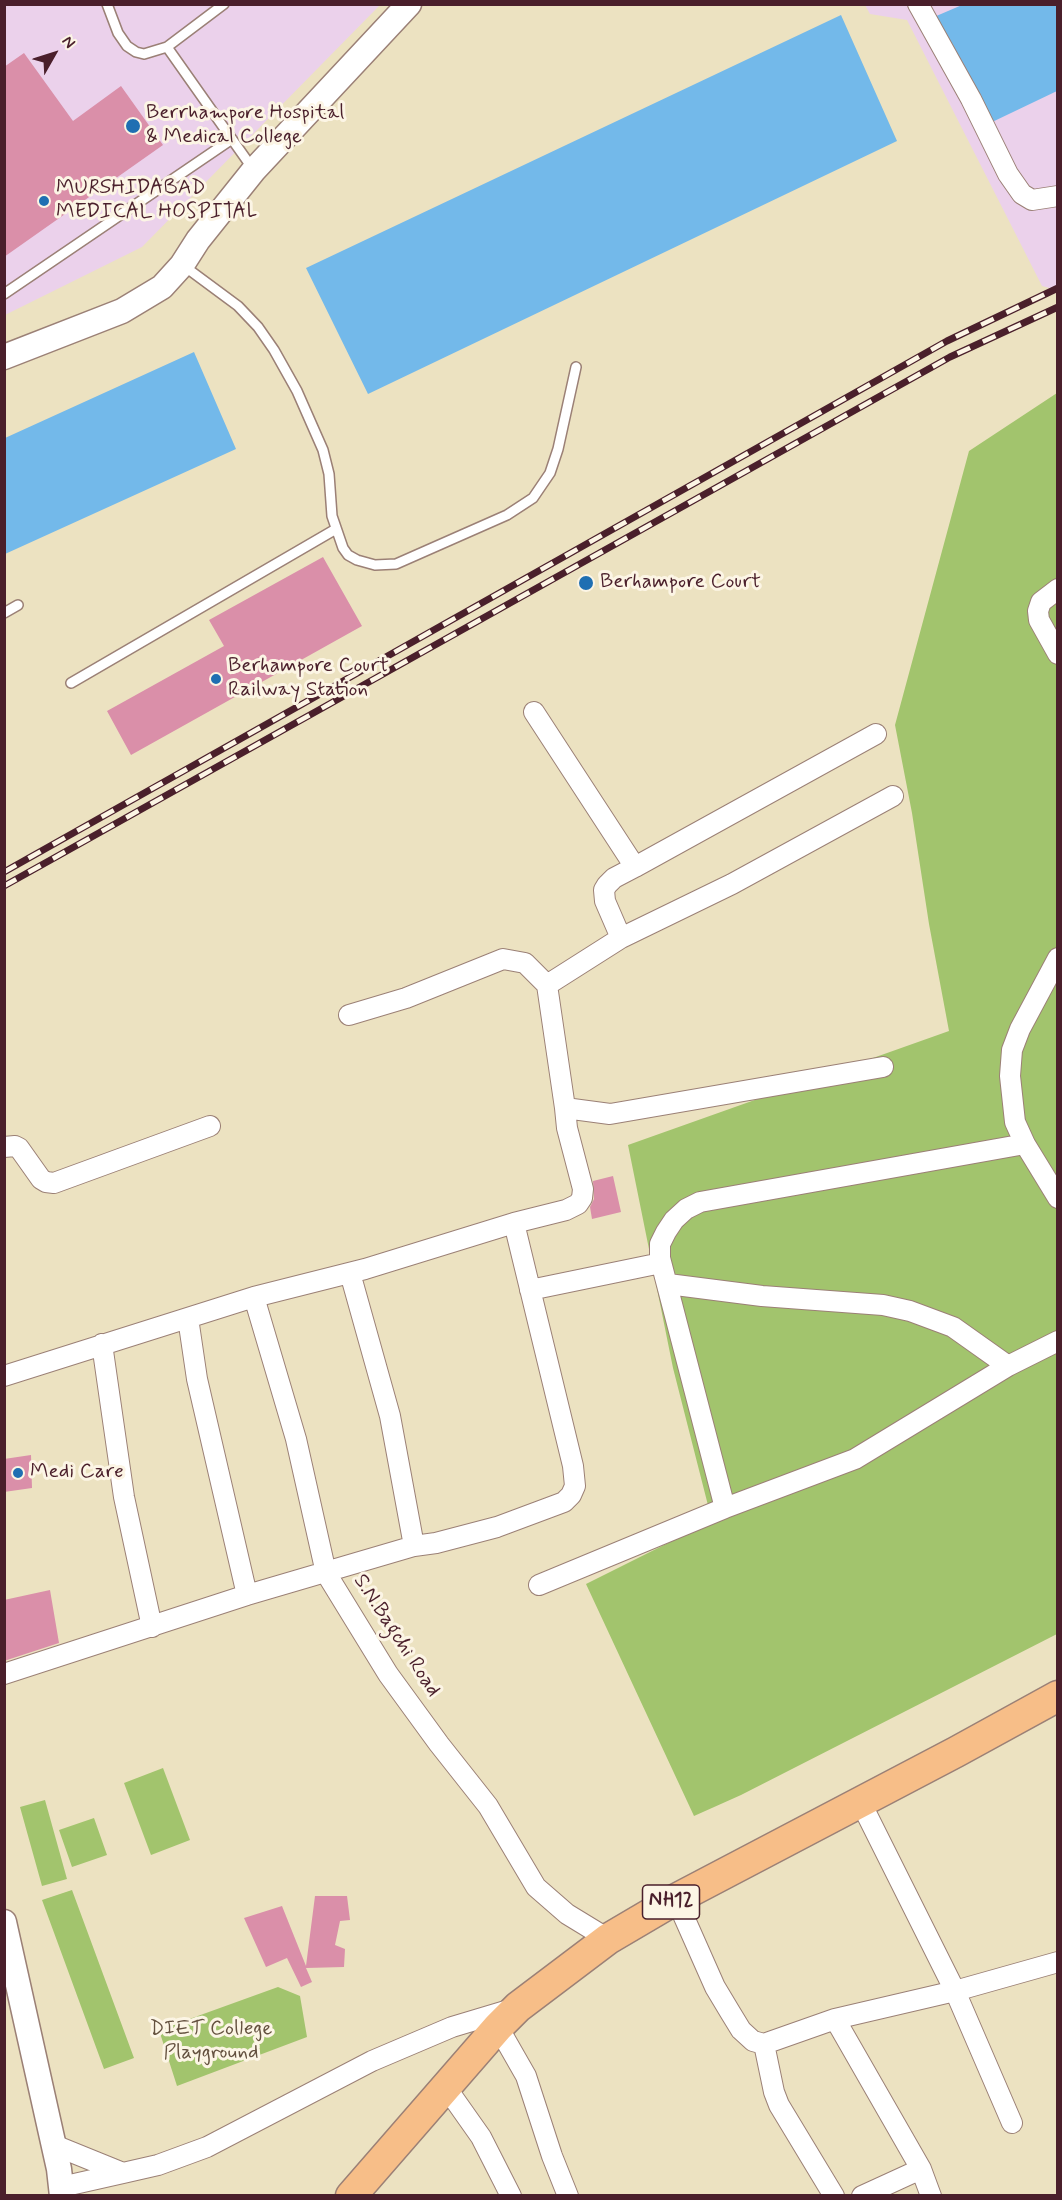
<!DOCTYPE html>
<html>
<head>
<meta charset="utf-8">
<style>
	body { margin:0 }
	#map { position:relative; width:1062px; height:2200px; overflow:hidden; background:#ece2c1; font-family:Mynerve,sans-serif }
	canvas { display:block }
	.frame { position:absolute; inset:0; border:6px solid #4a1f2b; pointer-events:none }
	.north { position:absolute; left:24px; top:24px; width:60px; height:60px; -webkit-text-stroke:4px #fcf5e5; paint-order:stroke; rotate:51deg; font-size:16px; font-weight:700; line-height:24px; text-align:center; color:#4a1f2b }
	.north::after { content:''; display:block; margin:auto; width:21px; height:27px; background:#4a1f2b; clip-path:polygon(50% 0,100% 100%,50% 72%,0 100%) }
</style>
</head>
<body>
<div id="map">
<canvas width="1062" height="2200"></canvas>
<div class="frame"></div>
<div class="north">N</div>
</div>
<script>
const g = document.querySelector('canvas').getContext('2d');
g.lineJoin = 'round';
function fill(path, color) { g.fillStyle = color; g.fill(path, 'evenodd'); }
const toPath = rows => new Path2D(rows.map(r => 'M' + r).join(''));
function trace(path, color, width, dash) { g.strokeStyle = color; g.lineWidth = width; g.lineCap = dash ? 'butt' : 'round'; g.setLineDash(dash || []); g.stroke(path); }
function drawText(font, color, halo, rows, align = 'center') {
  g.font = font + ' Mynerve,sans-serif'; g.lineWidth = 6; g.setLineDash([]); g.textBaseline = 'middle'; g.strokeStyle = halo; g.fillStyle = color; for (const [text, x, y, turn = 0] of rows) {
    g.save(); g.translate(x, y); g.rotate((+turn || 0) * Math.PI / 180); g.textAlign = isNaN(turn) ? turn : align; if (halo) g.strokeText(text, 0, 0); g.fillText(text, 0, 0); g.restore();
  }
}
fill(toPath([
	[5,5,380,5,142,247,5,315],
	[865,5,1057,5,1057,290,1042,286,907,20,870,14]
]), '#ebd1eb');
fill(toPath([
	[1057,393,1057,1634,741,1795,694,1816,586,1584,712,1521,673,1368,628,1145,949,1031,929,924,912,813,895,725,969,451],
	[163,1768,190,1840,151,1855,124,1783],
	[45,1800,67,1879,42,1886,20,1807],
	[94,1818,107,1855,72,1867,59,1830],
	[72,1890,134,2058,104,2069,42,1900],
	[278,1987,300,1996,307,2037,177,2086,159,2030]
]), '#a2c46d');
fill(toPath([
	[962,5,1057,5,1057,91,988,124,934,17],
	[841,15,897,141,368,394,306,268],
	[194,352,236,449,5,554,5,438]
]), '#73b9ea');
fill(toPath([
	[24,53,73,121,121,86,163,145,4,257,4,67],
	[323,557,362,626,131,755,107,711,224,646,209,620],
	[613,1176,621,1212,592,1219,590,1207,594,1199,593,1181],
	[31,1455,32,1488,4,1492,4,1459],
	[50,1590,59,1643,4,1661,4,1600],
	[315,1896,347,1896,350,1920,340,1921,335,1945,345,1949,344,1967,306,1968,312,1982,301,1987,287,1958,266,1967,244,1918,282,1906,306,1966]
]), '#da8fa9');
const service = toPath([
	[107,4,118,33,127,46,136,52,144,54,167,47],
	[224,4,167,47,253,169],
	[184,266,238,306,258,327,274,350,297,391,323,450,329,474,332,516,343,548,348,555,357,560,375,565,396,564,507,515,533,498,550,473,558,449,576,367],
	[4,294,232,139],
	[4,613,18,605],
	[71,683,336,529]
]);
const minor = toPath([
	[918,4,971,99,1008,174,1022,194,1032,200,1058,196],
	[1058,589,1041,602,1038,611,1039,620,1058,654],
	[534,712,635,867,614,878,607,885,604,890,605,901,621,938,547,985,565,1108],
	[635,867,876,734],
	[621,938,732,884,893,796],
	[1058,958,1020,1029,1012,1050,1010,1076,1015,1122,1025,1144,1058,1198],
	[349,1015,406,998,503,959,525,963,547,985],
	[4,1147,15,1146,19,1148,41,1179,46,1182,54,1183,210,1126],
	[514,1223,566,1210,578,1204,582,1198,583,1189,567,1128,565,1108,610,1114,883,1067],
	[350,1273,390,1416,414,1546],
	[668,1284,762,1296,883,1305,910,1311,953,1327,1008,1366],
	[530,1290,661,1263],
	[254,1297,296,1439,326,1573,388,1674,439,1744,488,1806,536,1887,567,1914,608,1939],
	[188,1318,197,1379,247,1595],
	[102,1344,124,1497,152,1627],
	[4,1376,254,1297,365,1269,514,1223,573,1466,575,1486,571,1495,564,1502,497,1527,436,1543,414,1546,247,1595,4,1674],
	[725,1508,660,1258,660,1244,666,1232,674,1220,686,1209,700,1202,1025,1144],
	[539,1585,725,1508,855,1459,1008,1366,1058,1341],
	[860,1801,955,1991,1012,2123],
	[676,1899,715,1987,730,2012,741,2030,753,2041,764,2044,835,2019,955,1991,1058,1962],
	[835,2019,921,2169,931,2196],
	[498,2027,526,2076,552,2156,568,2196],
	[764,2044,774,2092,779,2105,834,2196],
	[445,2086,481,2137,511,2196],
	[54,2145,123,2173,158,2165,207,2147,372,2061,452,2027,512,2009],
	[61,2187,123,2173],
	[862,2196,921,2169]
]);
const tertiary = toPath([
	[4,357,122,311,162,287,182,265,198,240,254,170,409,4],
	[4,1922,59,2169,62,2196]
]);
const primary = toPath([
	[351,2196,498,2027,518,2007,608,1939,676,1899,956,1752,1058,1696]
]);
trace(service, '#9b8076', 12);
trace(minor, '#9b8076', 22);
trace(tertiary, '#9b8076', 27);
trace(primary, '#9b8076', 33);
trace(service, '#fff', 9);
trace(minor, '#fff', 20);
trace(tertiary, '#fff', 24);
trace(primary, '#f7be88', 30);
const rail = toPath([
	[4,872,947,341,1058,288],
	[4,886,950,357,1058,307]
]);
trace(rail, '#4a1f2b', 7);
trace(rail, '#fcf5e5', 4.5, [14]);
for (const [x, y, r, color] of [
	[133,126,8,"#1f6fb2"],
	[44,201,6,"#1f6fb2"],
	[586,583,8,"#1f6fb2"],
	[216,679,6,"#1f6fb2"],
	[18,1473,6,"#1f6fb2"]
]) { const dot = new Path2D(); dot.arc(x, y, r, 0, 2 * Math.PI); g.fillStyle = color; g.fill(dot); trace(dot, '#fcf5e5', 2); }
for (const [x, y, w] of [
	[671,1902,57]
]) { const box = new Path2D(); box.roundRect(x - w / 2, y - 17, w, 34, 4.5); g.fillStyle = '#fcf5e5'; g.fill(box); trace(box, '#4a1f2b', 1.5); }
drawText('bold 20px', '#4a1f2b', null, [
	["NH12",671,1902]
]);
drawText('21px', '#4a1f2b', '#fcf5e5', [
	["Berrhampore Hospital",146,114],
	["& Medical College",146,138],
	["MURSHIDABAD",56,189],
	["MEDICAL HOSPITAL",56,213],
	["Berhampore Court",600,583],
	["Berhampore Court",228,667],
	["Railway Station",228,691],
	["Medi Care",30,1473]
], 'left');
drawText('21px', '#4a1f2b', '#fcf5e5', [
	["S.N.Bagchi Road",396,1636,57]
]);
drawText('21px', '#64513f', '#fcf5e5', [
	["DIET College",211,2030],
	["Playground",211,2054]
]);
</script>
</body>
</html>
